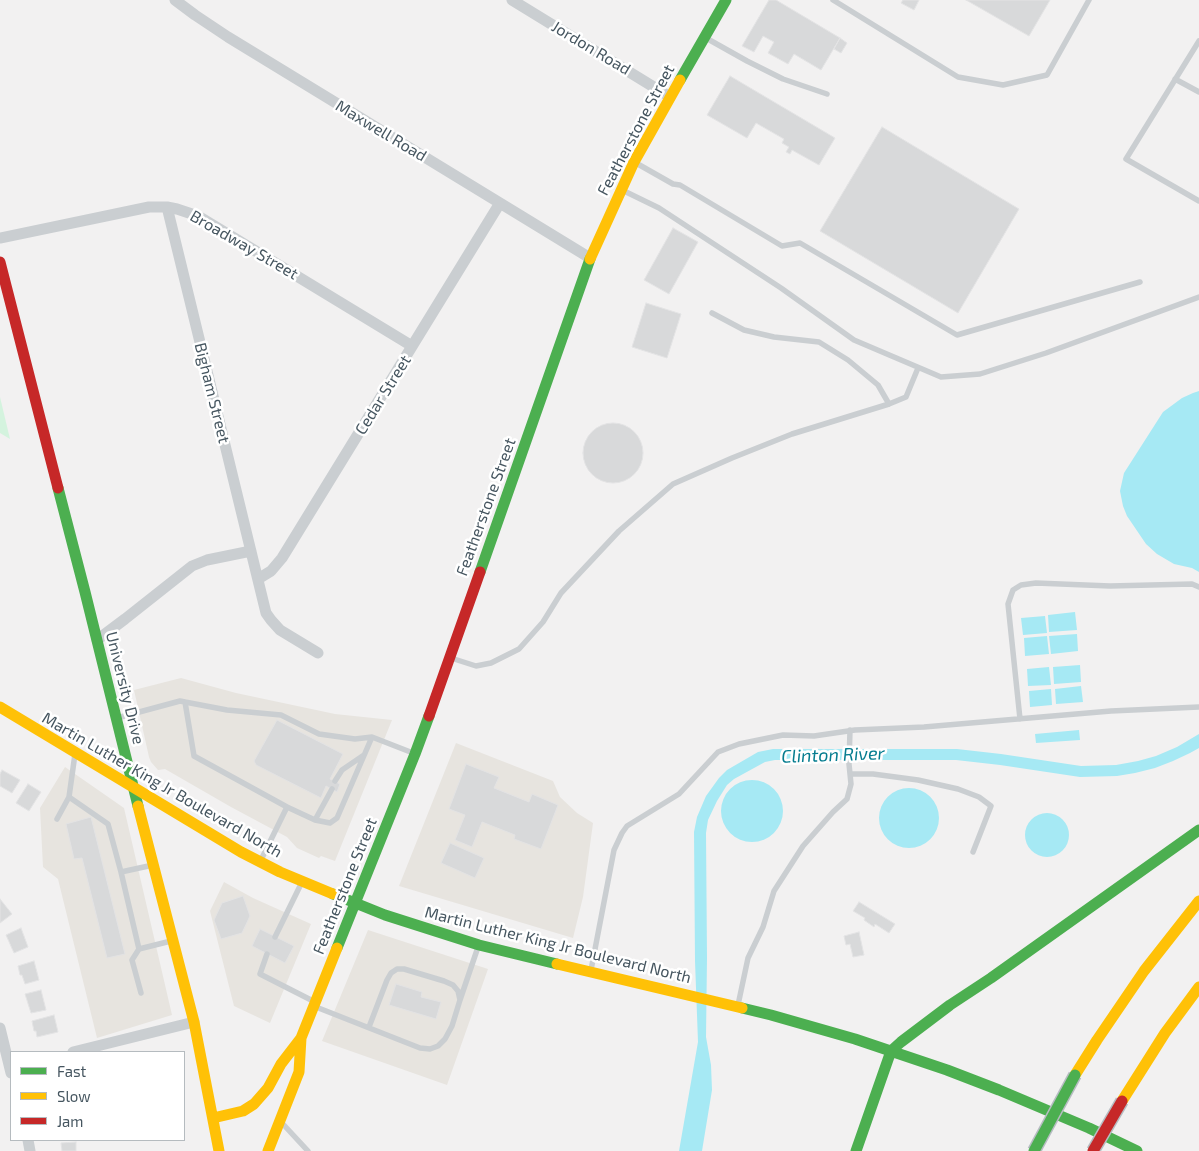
<!DOCTYPE html>
<html>
<head>
<meta charset="utf-8">
<style>
	body { margin:0 }
	#map { position:relative; width:1199px; height:1151px; overflow:hidden; background:#f2f1f1; font-family:"Exo 2",sans-serif }
	canvas { display:block }
	.legend { position:absolute; left:10px; top:1051px; width:175px; height:90px; box-sizing:border-box; background:#fff; border:1px solid #b5bbbf; margin:0; padding:6px 9px; list-style:none; font-size:15px; color:#465660 }
	.legend li { display:flex; align-items:center; gap:10px; height:25px }
	.legend b { width:25px; border:1px solid #b5bbbf }
</style>
</head>
<body>
<div id="map">
<canvas width="1199" height="1151"></canvas>
<ul class="legend">
<li><b style="height:6px;background:#4caf50"></b>Fast</li>
<li><b style="height:6px;background:#ffc107"></b>Slow</li>
<li><b style="height:6px;background:#c62828"></b>Jam</li>
</ul>
</div>
<script>
const g = document.querySelector('canvas').getContext('2d');
g.lineJoin = 'round';
function fill(path, color) { g.fillStyle = color; g.fill(path, 'evenodd'); }
const toPath = rows => new Path2D(rows.map(r => 'M' + r).join(''));
function trace(path, color, width, dash) { g.strokeStyle = color; g.lineWidth = width; g.lineCap = dash ? 'butt' : 'round'; g.setLineDash(dash || []); g.stroke(path); }
function drawText(font, color, halo, rows, align = 'center') {
  g.font = font + ' "Exo 2",sans-serif'; g.lineWidth = 5; g.setLineDash([]); g.textBaseline = 'middle'; g.strokeStyle = halo; g.fillStyle = color; for (const [text, x, y, turn = 0] of rows) {
    g.save(); g.translate(x, y); g.rotate((+turn || 0) * Math.PI / 180); g.textAlign = isNaN(turn) ? turn : align; if (halo) g.strokeText(text, 0, 0); g.fillText(text, 0, 0); g.restore();
  }
}
fill(toPath([
	[181,678,236,693,335,714,392,720,335,861,321,856,319,858,297,848,287,837,231,807,165,769,158,770,151,762,149,757,134,690],
	[456,743,553,781,560,797,577,813,593,823,583,897,573,938,399,886],
	[65,767,124,808,172,1015,97,1038,58,879,43,867,40,808],
	[224,882,253,898,311,924,270,1023,234,1006,210,911],
	[368,930,488,969,447,1085,322,1041]
]), '#e7e4df');
fill(toPath([
	[0,397,10,439,0,433]
]), '#d4f3de');
fill(toPath([
	[1199,391,1199,572,1192,568,1174,564,1157,554,1146,544,1127,516,1123,506,1120,491,1124,473,1163,412,1182,398,1193,393],
	[1075,612,1077,630,1049,632,1048,615],
	[1045,616,1047,633,1023,635,1021,618],
	[1077,634,1078,651,1051,654,1049,636],
	[1047,636,1049,654,1025,656,1024,638],
	[1080,665,1081,682,1054,684,1053,667],
	[1049,667,1051,685,1028,686,1027,669],
	[1081,686,1083,702,1056,704,1055,689],
	[1051,689,1052,705,1030,707,1029,691],
	[1079,730,1080,740,1036,743,1035,734],
	[1199,734,1199,748,1190,753,1173,761,1155,768,1135,773,1117,776,1080,777,1000,765,956,760,775,760,765,762,734,779,727,785,717,801,708,820,706,833,707,958,706,1037,711,1065,712,1090,702,1151,679,1151,698,1042,695,961,694,832,697,817,706,796,719,778,727,770,758,752,773,749,957,749,1001,754,1081,766,1116,765,1138,761,1156,756,1177,747],
	'721 811a31 31 0 1 1 62 0a31 31 0 1 1-62 0Z',
	'879 818a30 30 0 1 1 60 0a30 30 0 1 1-60 0Z',
	'1025 835a22 22 0 1 1 44 0a22 22 0 1 1-44 0Z'
]), '#a6e9f4');
const building = toPath([
	[769,0,776,0,840,38,821,70,794,54,788,64,768,53,774,42,763,36,754,52,742,46,769,0],
	[903,0,919,0,914,10,901,3,903,0],
	[966,0,1050,0,1029,36,966,0],
	[840,38,847,43,841,53,834,49,840,38],
	[730,76,835,138,819,165,792,150,790,154,786,152,789,147,782,143,784,139,756,123,747,138,707,115,730,76],
	[882,127,1019,209,958,313,820,231,882,127],
	[673,228,698,242,669,294,644,280,673,228],
	[646,303,681,314,667,358,632,347,646,303],
	'583 453a30 30 0 1 1 60 0a30 30 0 1 1-60 0Z',
	[277,720,343,754,330,779,340,784,337,792,326,786,321,798,256,765,254,761,277,720],
	[466,764,499,777,494,788,529,802,532,794,558,805,541,849,514,839,515,835,482,822,472,847,455,840,465,815,449,809,466,764],
	[2,770,20,780,12,793,0,786,0,774,2,770],
	[28,784,41,792,29,811,16,803,28,784],
	[91,817,125,954,107,958,82,858,74,859,66,824,91,817],
	[450,843,484,858,475,878,441,863,450,843],
	[243,896,250,916,242,933,221,939,214,920,222,903,243,896],
	[0,899,12,914,0,923,0,899],
	[859,902,895,924,889,933,875,924,874,927,864,920,865,918,853,911,859,902],
	[21,928,28,947,14,953,6,935,21,928],
	[260,929,294,946,285,963,252,946,260,929],
	[859,932,864,955,853,957,850,944,846,945,844,936,859,932],
	[34,961,39,980,25,984,22,975,20,975,18,966,34,961],
	[396,984,422,992,421,997,441,1002,436,1019,389,1005,396,984],
	[41,990,46,1010,31,1013,25,994,41,990],
	[54,1015,58,1032,37,1037,36,1031,34,1031,32,1021,54,1015],
	[76,1142,76,1151,62,1151,61,1143,76,1142]
]);
fill(building, '#d8d9da');
trace(building, '#e3e3e4', 1);
trace(toPath([
	[833,0,958,77,1003,85,1047,75,1089,0],
	[706,38,747,61,783,79,827,94],
	[1199,41,1126,159,1199,201],
	[1175,79,1199,92],
	[636,163,673,184,680,185,782,246,800,243,957,335,1140,282],
	[622,190,659,208,781,288,854,340,941,377,980,374,1046,353,1199,297],
	[712,313,744,330,774,337,819,342,848,360,878,385,889,404],
	[451,658,476,666,491,663,519,649,543,622,561,593,619,531,673,484,732,458,792,434,889,404,906,397,918,368],
	[185,702,227,710,281,715,319,734,355,739,372,737,413,753],
	[117,718,180,701,185,702,194,756,287,807,261,860],
	[1020,719,1008,604,1013,590,1021,585,1036,583,1110,586,1192,584,1199,587],
	[75,754,69,797,108,824,121,872,139,949,171,941],
	[850,774,873,774,918,780,958,789,979,797,991,806,973,852],
	[335,781,342,770,364,755],
	[287,807,315,820,330,823,337,818,372,737],
	[57,819,69,797],
	[315,820,332,789],
	[121,872,153,865],
	[275,937,301,884],
	[139,949,132,960,141,993],
	[267,954,260,974,315,1002],
	[591,970,614,850,622,833,627,826,679,794,718,752,739,744,783,735,814,736,855,730,924,727,1111,711,1199,707],
	[460,1000,478,947],
	[738,1005,748,958,763,927,774,891,803,846,833,812,847,799,851,784,849,764,850,730],
	[316,1007,420,1048,430,1049,438,1046,445,1039,452,1026,460,1000,458,991,453,985,444,981,404,969,397,969,391,973,387,980,369,1027],
	[282,1123,308,1151]
]), '#caced1', 5.5);
trace(toPath([
	[175,0,195,15,228,37,590,258],
	[512,0,670,97],
	[167,207,266,613,271,620,280,630,318,653],
	[0,238,149,207,167,207,177,209,198,216,412,346],
	[258,579,271,571,282,558,500,203],
	[97,640,125,619,192,566,207,560,251,551],
	[0,1028,11,1073],
	[73,1052,194,1022],
	[28,1140,30,1151]
]), '#caced1', 11);
trace(toPath([
	[680,80,726,0],
	[58,488,85,592,138,806],
	[480,572,590,259],
	[333,894,385,915,479,945,557,964],
	[337,948,415,754,429,716],
	[742,1008,771,1015,855,1039,947,1070,999,1090,1089,1128,1137,1151],
	[856,1151,891,1051,901,1042,950,1005,991,978,1199,830]
]), '#4caf50', 11);
trace(toPath([
	[590,259,634,162,680,80],
	[0,707,241,852,280,872,333,894],
	[138,806,194,1022,219,1151],
	[557,964,742,1008],
	[1075,1075,1097,1040,1144,971,1199,901],
	[1122,1101,1165,1033,1199,987],
	[213,1118,243,1111,254,1104,268,1088,281,1064,301,1038,337,948],
	[268,1151,299,1072,301,1038]
]), '#ffc107', 11);
trace(toPath([
	[0,262,58,488],
	[429,716,480,572]
]), '#c62828', 11);
const fastBridge = toPath([
	[1034,1151,1075,1075]
]);
const jamBridge = toPath([
	[1093,1151,1122,1101]
]);
trace(fastBridge, '#b6bcc1', 14, []);
trace(jamBridge, '#b6bcc1', 14, []);
trace(fastBridge, '#4caf50', 11);
trace(jamBridge, '#c62828', 11);
drawText('16px', '#465660', '#fff', [
	["Jordon Road",591,48,31],
	["Featherstone Street",636,130,-62],
	["Maxwell Road",381,131,31],
	["Broadway Street",244,245,30],
	["Bigham Street",212,393,76],
	["Cedar Street",383,395,-58],
	["Featherstone Street",486,507,-70],
	["University Drive",125,688,76],
	["Martin Luther King Jr Boulevard North",162,785,30],
	["Featherstone Street",345,886,-68],
	["Martin Luther King Jr Boulevard North",558,945,14]
]);
drawText('italic 18px', '#047c8f', '#fff', [
	["Clinton River",833,755,-2]
]);
</script>
</body>
</html>
